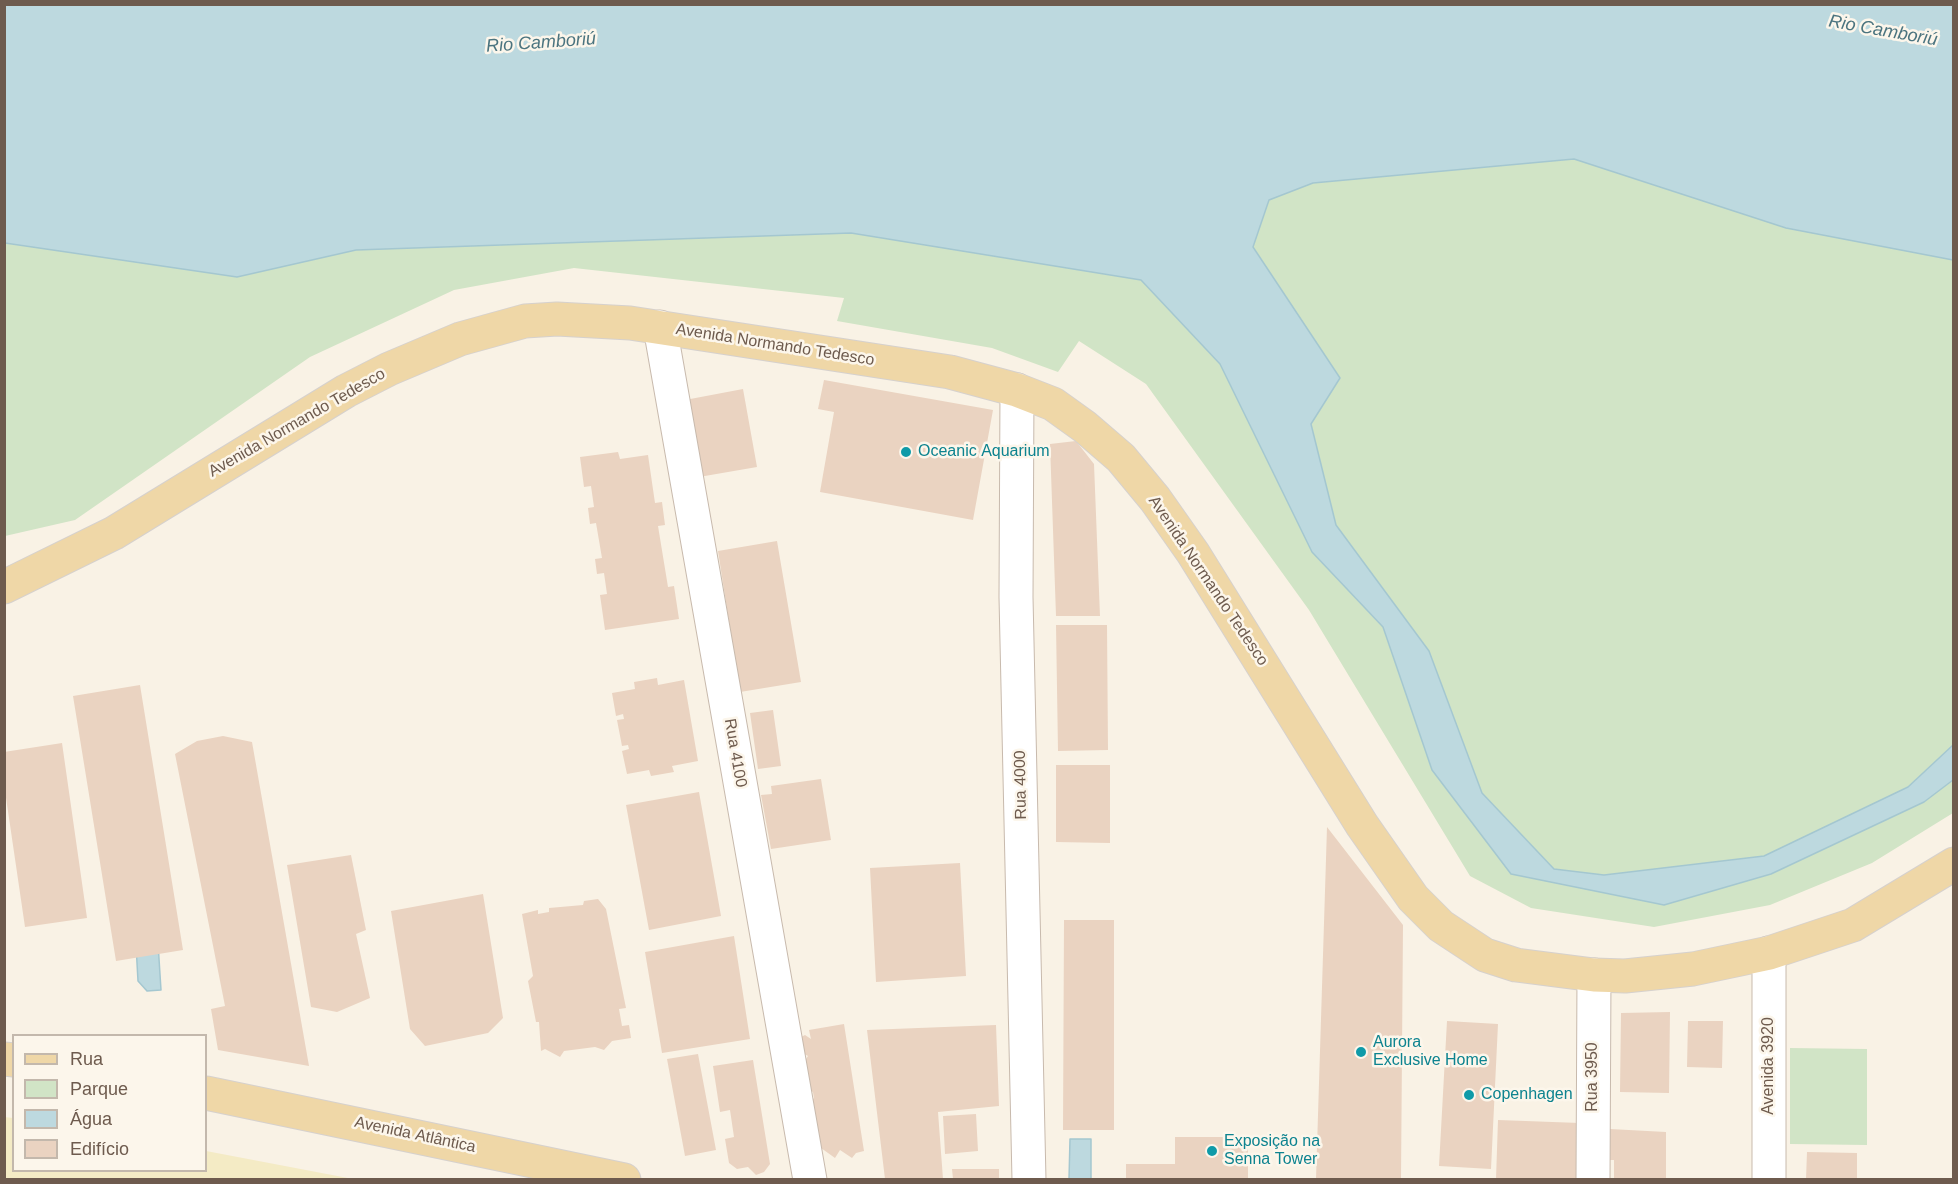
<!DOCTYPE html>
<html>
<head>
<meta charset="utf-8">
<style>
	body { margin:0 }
	#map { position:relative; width:1958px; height:1184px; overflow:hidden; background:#f9f2e5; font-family:Helvetica,sans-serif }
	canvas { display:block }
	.frame { position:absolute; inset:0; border:6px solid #6e5b4e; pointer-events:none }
	.legend { position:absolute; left:12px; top:1034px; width:195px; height:138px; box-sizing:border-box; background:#fcf6eb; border:2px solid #c3b8ac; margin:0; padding:8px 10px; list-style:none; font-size:18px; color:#6e5b4e }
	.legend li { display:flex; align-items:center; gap:12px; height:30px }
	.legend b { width:30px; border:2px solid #c3b8ac }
</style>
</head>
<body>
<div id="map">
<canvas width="1958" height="1184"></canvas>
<div class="frame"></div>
<ul class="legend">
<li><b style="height:8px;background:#efd7a7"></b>Rua</li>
<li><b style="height:16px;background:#d1e4c6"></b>Parque</li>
<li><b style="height:16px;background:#bdd9df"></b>Água</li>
<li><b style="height:16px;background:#ead3c1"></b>Edifício</li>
</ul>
</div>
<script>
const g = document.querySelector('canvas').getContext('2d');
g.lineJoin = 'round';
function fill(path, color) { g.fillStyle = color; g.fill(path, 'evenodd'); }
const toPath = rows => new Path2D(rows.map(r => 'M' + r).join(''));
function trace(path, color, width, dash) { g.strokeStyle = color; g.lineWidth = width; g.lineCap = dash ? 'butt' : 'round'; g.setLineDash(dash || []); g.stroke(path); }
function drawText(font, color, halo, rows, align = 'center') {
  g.font = font + ' Helvetica,sans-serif'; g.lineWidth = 5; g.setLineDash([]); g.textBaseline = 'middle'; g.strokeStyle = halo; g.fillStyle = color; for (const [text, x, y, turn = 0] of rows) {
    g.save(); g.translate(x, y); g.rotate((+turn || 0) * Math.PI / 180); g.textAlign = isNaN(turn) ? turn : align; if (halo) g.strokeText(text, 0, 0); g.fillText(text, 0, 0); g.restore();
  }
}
fill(toPath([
	[1574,159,1786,228,1953,260,1953,745,1908,787,1764,856,1604,875,1554,869,1482,793,1429,651,1336,525,1311,424,1340,378,1253,247,1269,200,1313,183],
	[851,233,1141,280,1220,364,1312,552,1383,627,1432,770,1512,874,1664,905,1924,802,1953,780,1953,813,1872,863,1770,905,1654,927,1531,908,1470,876,1309,610,1146,384,1079,341,1058,372,992,348,837,321,844,298,574,268,454,290,310,357,75,520,5,536,5,243,237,276,356,250],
	[1790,1048,1867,1049,1867,1145,1790,1144]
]), '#d1e4c6');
fill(toPath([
	[4,1117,13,1118,14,1170,206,1170,206,1151,353,1179,5,1179]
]), '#f4ebc5');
const water = toPath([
	[5,4,1953,5,1953,260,1786,228,1574,159,1313,183,1269,200,1253,247,1340,378,1311,424,1336,525,1429,651,1482,793,1554,869,1604,875,1764,856,1908,787,1953,745,1953,780,1924,802,1771,874,1664,905,1511,874,1432,770,1383,627,1312,552,1220,364,1141,280,851,233,356,250,237,277,5,243,5,4],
	[158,943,161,990,147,991,138,981,136,945,158,943],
	[1070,1139,1091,1139,1091,1179,1069,1179,1070,1139]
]);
fill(water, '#bdd9df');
trace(water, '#a4c7d0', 1.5);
fill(toPath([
	[824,380,993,410,973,520,820,492,834,412,818,409],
	[743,389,757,467,699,477,685,400],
	[1076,441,1094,464,1100,616,1056,616,1050,444],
	[618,452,620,459,648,455,655,503,662,502,665,525,658,526,668,587,674,586,679,619,605,630,600,595,607,594,604,573,597,574,595,559,602,558,596,523,590,524,588,508,594,507,591,486,584,487,580,457],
	[777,541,801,682,740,692,718,551],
	[1056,625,1107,625,1108,750,1058,751],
	[657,678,658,685,684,680,698,761,672,766,674,772,651,776,649,770,627,774,622,751,629,749,628,745,622,746,617,720,624,719,623,714,616,716,612,693,635,689,634,682],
	[140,685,183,950,116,961,73,696],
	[773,710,781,766,758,769,750,713],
	[223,736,252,742,309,1066,218,1050,211,1009,225,1006,175,754,197,741],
	[62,743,87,918,25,927,4,784,4,752],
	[1056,765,1110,765,1110,843,1056,842],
	[821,779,831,840,771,849,761,795,772,794,771,786],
	[699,792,721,916,649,930,626,805],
	[1327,827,1403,925,1401,1179,1316,1179],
	[351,855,366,930,356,934,370,998,337,1012,311,1007,287,865],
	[960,863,966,976,876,982,870,868],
	[483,894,503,1018,488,1033,425,1046,410,1029,391,911],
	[598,899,606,909,626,1008,619,1009,622,1026,629,1025,631,1038,612,1041,604,1050,595,1047,564,1051,560,1057,545,1049,541,1051,539,1022,536,1022,528,981,533,976,522,914,538,910,538,914,549,912,549,908,583,905,584,901],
	[1064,920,1114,920,1114,1130,1063,1130],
	[734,936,750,1039,662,1053,645,952],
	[1670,1012,1669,1093,1620,1092,1621,1013],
	[1447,1021,1498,1024,1491,1169,1439,1166],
	[1688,1021,1723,1021,1722,1068,1687,1067],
	[844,1024,864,1151,856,1153,852,1158,840,1150,835,1158,814,1143,819,1135,815,1132,808,1106,814,1098,813,1092,809,1090,809,1074,802,1065,808,1056,801,1052,801,1037,805,1035,811,1039,809,1030],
	[996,1025,999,1106,938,1112,943,1179,885,1179,867,1030],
	[698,1054,716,1150,685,1156,667,1059],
	[753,1060,770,1164,764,1172,756,1175,748,1167,737,1169,729,1163,725,1139,734,1137,730,1110,720,1112,713,1066],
	[976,1114,978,1151,945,1154,943,1116],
	[1498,1120,1580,1123,1579,1179,1496,1179],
	[1610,1129,1666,1132,1666,1179,1614,1179,1614,1160,1610,1160],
	[1175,1137,1248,1137,1248,1179,1126,1179,1126,1164,1175,1164],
	[1807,1152,1857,1153,1857,1179,1806,1179],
	[952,1169,999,1169,999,1179,953,1179]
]), '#ead3c1');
const minor = toPath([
	[660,327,810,1180],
	[1017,390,1016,597,1029,1180],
	[1593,1180,1594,975],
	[1769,1180,1769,953]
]);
const major = toPath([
	[4,587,114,533,346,391,389,369,460,339,525,321,557,319,630,323,950,372,1017,390,1053,404,1085,427,1121,458,1155,499,1193,553,1362,825,1413,898,1441,926,1485,955,1516,965,1594,975,1625,976,1693,969,1769,953,1853,925,1954,864],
	[4,1059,14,1060],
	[206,1093,624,1180]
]);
trace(minor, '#c8baad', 35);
trace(major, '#d6d1cd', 35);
trace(minor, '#fff', 33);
trace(major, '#efd7a7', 33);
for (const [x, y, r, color] of [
	[906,452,6,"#0f9aa8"],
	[1361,1052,6,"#0f9aa8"],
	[1469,1095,6,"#0f9aa8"],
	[1212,1151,6,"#0f9aa8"]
]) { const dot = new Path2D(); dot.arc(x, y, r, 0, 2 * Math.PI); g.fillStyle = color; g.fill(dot); trace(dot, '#fcf6eb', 2); }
drawText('16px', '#6e5b4e', '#fcf6eb', [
	["Avenida Normando Tedesco",775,345,9],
	["Avenida Normando Tedesco",297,423,-30],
	["Avenida Normando Tedesco",1208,581,56],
	["Rua 4100",735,753,80],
	["Rua 4000",1021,785,-91],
	["Avenida 3920",1769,1066,-90],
	["Rua 3950",1593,1077,-90],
	["Avenida Atlântica",415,1135,12]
]);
drawText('16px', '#0d838f', '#fcf6eb', [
	["Oceanic Aquarium",918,452],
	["Aurora",1373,1043],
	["Exclusive Home",1373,1061],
	["Copenhagen",1481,1095],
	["Exposição na",1224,1142],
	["Senna Tower",1224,1160]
], 'left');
drawText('italic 18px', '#4b747f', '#fcf6eb', [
	["Rio Camboriú",1883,31,10],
	["Rio Camboriú",541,43,-4]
]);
</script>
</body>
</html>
